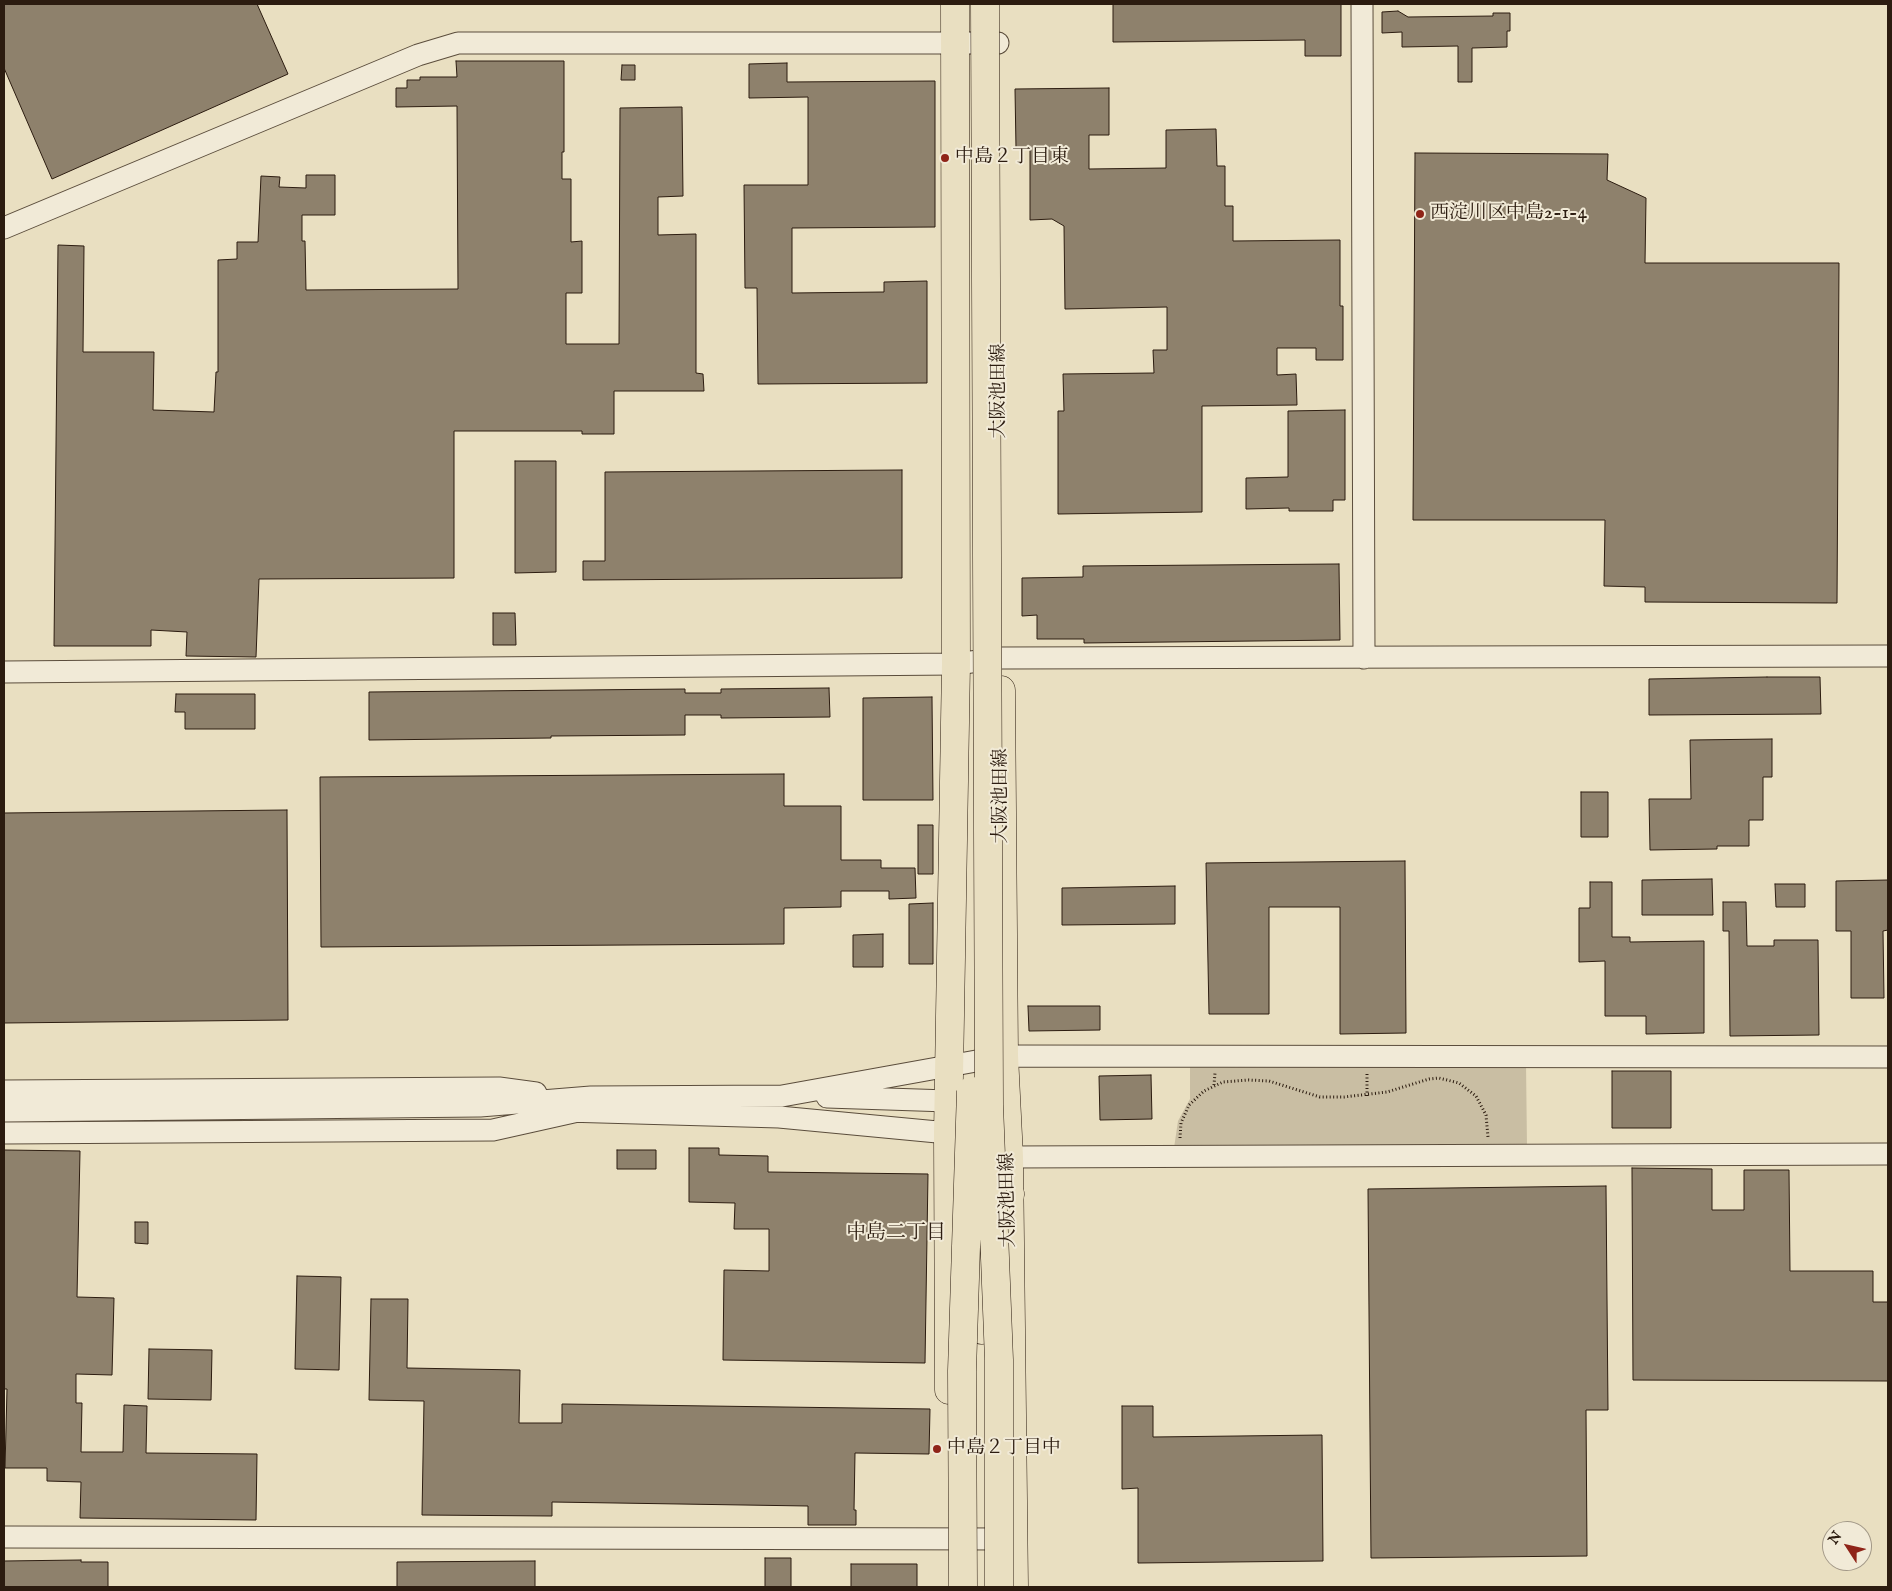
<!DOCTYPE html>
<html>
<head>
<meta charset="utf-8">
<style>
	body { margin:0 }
	#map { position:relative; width:1892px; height:1591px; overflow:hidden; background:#e9dfc1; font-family:"IM FELL English",serif }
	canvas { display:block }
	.frame { position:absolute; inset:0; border:5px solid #2c1c10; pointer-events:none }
	.north { position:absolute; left:1822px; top:1521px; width:50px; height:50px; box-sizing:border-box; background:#f1ead7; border:1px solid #a29887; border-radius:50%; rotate:305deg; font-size:14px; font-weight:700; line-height:20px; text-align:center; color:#2c1c10 }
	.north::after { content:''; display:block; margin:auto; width:18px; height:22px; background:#8f2418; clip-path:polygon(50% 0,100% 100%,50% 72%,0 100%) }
</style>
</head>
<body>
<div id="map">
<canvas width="1892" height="1591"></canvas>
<div class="frame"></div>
<div class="north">N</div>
</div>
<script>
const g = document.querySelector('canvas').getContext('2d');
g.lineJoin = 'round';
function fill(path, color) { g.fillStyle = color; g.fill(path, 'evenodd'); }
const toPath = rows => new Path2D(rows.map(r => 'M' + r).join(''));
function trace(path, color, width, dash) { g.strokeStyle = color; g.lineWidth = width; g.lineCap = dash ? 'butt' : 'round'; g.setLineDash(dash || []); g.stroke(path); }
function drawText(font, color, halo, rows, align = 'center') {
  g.font = font + ' "IM FELL English","Noto Serif JP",serif'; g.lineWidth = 4; g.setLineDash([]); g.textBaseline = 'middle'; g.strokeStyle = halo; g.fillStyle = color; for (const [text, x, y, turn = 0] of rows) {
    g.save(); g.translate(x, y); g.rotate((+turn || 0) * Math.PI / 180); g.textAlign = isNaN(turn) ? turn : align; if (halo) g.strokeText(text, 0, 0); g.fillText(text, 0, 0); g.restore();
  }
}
fill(toPath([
	[1190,1063,1526,1063,1527,1147,1174,1148,1178,1121,1190,1099]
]), '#c9bea3');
const building = toPath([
	[4,4,257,4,288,74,52,179,4,68,4,4],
	[1113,4,1341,4,1341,56,1305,56,1305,40,1113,42,1113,4],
	[1398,11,1408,17,1493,16,1493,13,1510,13,1510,31,1507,31,1507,47,1472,48,1472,82,1458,82,1458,46,1402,47,1402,32,1382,33,1382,12,1398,11],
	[456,61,564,61,564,152,562,152,562,179,571,179,571,242,582,241,582,293,566,293,566,344,619,344,620,108,682,107,683,196,658,197,658,235,696,234,696,373,703,374,704,391,614,391,614,434,582,434,582,431,454,431,454,578,259,579,256,657,186,656,187,632,151,630,151,646,54,646,58,245,84,246,83,352,154,352,153,410,214,412,216,372,218,372,218,260,237,259,237,242,258,242,261,176,280,177,279,187,306,188,306,175,335,175,335,215,302,215,302,241,305,241,306,290,458,289,457,106,396,107,396,88,407,88,407,80,420,80,420,77,457,77,456,61],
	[787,63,787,82,935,81,935,227,792,228,792,293,884,292,884,282,927,281,927,383,758,384,757,288,745,288,744,185,808,185,808,97,749,98,749,64,787,63],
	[622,65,635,65,635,80,621,80,622,65],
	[1109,88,1109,135,1089,135,1089,169,1166,168,1166,130,1216,129,1217,166,1225,166,1225,206,1233,206,1233,241,1340,240,1340,306,1343,306,1343,360,1316,360,1316,348,1277,348,1277,375,1296,374,1297,405,1202,406,1202,512,1058,514,1058,411,1064,411,1063,374,1154,373,1153,350,1167,350,1167,307,1065,309,1064,226,1052,219,1030,220,1030,148,1016,148,1015,89,1109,88],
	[1415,153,1608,154,1607,180,1646,198,1645,263,1839,263,1837,603,1645,602,1645,587,1604,586,1605,520,1413,520,1415,153],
	[1345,410,1345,500,1333,500,1333,511,1289,511,1289,508,1246,509,1246,478,1288,477,1288,411,1345,410],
	[515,461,556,461,556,572,515,573,515,461],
	[902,470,902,578,583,580,583,561,605,561,605,472,902,470],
	[1339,564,1340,640,1084,643,1084,639,1037,639,1037,615,1022,616,1022,578,1083,577,1083,566,1339,564],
	[493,613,515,613,516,645,493,645,493,613],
	[1767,677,1820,677,1821,714,1649,715,1649,679,1767,677],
	[829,688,830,717,721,718,721,715,685,715,685,735,551,736,551,738,369,740,369,692,685,689,685,693,721,693,721,689,829,688],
	[176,694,255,694,255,729,185,729,185,712,175,712,176,694],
	[932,697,933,800,863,800,863,698,932,697],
	[1772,739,1772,777,1763,777,1763,820,1749,820,1749,846,1717,846,1717,849,1650,850,1649,799,1691,799,1690,740,1772,739],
	[784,774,784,806,841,806,841,860,881,860,881,868,915,868,916,898,889,899,889,891,841,891,841,907,784,908,784,944,321,947,320,777,784,774],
	[1581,792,1608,792,1608,837,1581,837,1581,792],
	[287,810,288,1020,4,1023,4,813,287,810],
	[918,825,933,825,933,874,918,874,918,825],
	[1405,861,1406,1033,1340,1034,1340,907,1269,907,1269,1014,1209,1014,1206,863,1405,861],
	[1712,879,1713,915,1642,915,1642,880,1712,879],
	[1888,880,1888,930,1883,931,1884,998,1851,998,1851,931,1836,931,1836,881,1888,880],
	[1590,882,1612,882,1612,937,1630,937,1630,942,1704,941,1704,1033,1646,1034,1646,1016,1605,1016,1605,961,1579,962,1579,908,1590,908,1590,882],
	[1775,884,1805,884,1805,907,1776,907,1775,884],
	[1175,886,1175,924,1062,925,1062,888,1175,886],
	[1723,902,1746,902,1747,946,1774,946,1774,940,1818,940,1819,1035,1730,1036,1729,931,1723,931,1723,902],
	[933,903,933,964,909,964,909,904,933,903],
	[883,934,883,967,853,967,853,935,883,934],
	[1028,1006,1100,1006,1100,1030,1029,1031,1028,1006],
	[1612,1071,1671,1071,1671,1128,1612,1128,1612,1071],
	[1151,1075,1152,1119,1100,1120,1099,1076,1151,1075],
	[689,1148,719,1148,719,1155,768,1156,768,1172,928,1174,925,1363,723,1360,724,1270,769,1271,769,1229,734,1229,735,1203,689,1202,689,1148],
	[4,1150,80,1151,77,1297,114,1298,112,1375,76,1374,76,1403,82,1403,81,1452,123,1452,124,1405,147,1406,146,1453,257,1454,256,1520,80,1518,81,1482,47,1481,47,1468,5,1468,7,1389,4,1389,4,1150],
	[617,1150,656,1150,656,1169,617,1169,617,1150],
	[1632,1168,1712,1169,1712,1210,1744,1210,1744,1170,1789,1170,1790,1271,1873,1271,1873,1302,1888,1302,1888,1381,1633,1380,1632,1168],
	[1606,1186,1608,1410,1586,1410,1587,1556,1371,1558,1368,1189,1606,1186],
	[135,1222,148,1222,148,1244,135,1243,135,1222],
	[297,1276,341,1277,339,1370,295,1369,297,1276],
	[371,1299,408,1299,407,1368,520,1370,519,1423,562,1423,562,1404,930,1409,929,1454,855,1453,854,1510,856,1510,856,1525,808,1525,808,1506,552,1502,552,1516,422,1515,424,1401,369,1400,371,1299],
	[149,1349,212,1350,211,1400,148,1399,149,1349],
	[1122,1406,1153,1406,1153,1437,1322,1435,1323,1561,1138,1563,1138,1488,1122,1489,1122,1406],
	[765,1558,791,1558,791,1587,765,1587,765,1558],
	[81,1560,81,1562,108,1562,108,1587,4,1587,4,1561,81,1560],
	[535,1561,535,1587,397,1587,397,1562,535,1561],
	[851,1564,917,1564,917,1587,851,1587,851,1564]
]);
fill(building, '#8e816c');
trace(building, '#2c1c10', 1);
const minor = toPath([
	[1362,4,1364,658],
	[4,228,418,55,458,43,998,43],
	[4,672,956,664,1001,658,1888,656],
	[4,1091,499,1088,536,1093],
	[827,1097,948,1101,963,1105],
	[4,1111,480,1106,591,1097,782,1096,1004,1056,1888,1057],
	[565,1111,779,1117,948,1133,962,1139],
	[4,1133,493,1130,578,1111],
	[995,1152,1009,1157,1888,1154],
	[4,1537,1013,1539]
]);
const major = toPath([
	[1001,690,1004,1056,1009,1157,1014,1587],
	[949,1390,948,1133,956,664,955,4]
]);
const highway = toPath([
	[982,1330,985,1275,1005,1215,1010,1194]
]);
trace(minor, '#5b4d3c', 23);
trace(major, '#2c1c10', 29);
trace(highway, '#2c1c10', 29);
trace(toPath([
	[1214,1085,1215,1073],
	[1367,1096,1367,1074],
	[1180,1138,1181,1123,1189,1105,1204,1091,1223,1082,1249,1080,1269,1081,1320,1097,1344,1097,1387,1092,1429,1079,1439,1078,1459,1083,1476,1096,1486,1115,1488,1137]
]), '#2c1c10', 3, [1, 2.5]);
trace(minor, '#f1ead7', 21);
trace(major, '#e9dfc1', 28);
trace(highway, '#e9dfc1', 28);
const highwayBridge = toPath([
	[985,4,989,1105,999,1360,999,1587],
	[963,1587,962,1371,971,1091]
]);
trace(highwayBridge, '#2c1c10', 29, []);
trace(highwayBridge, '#e9dfc1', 28);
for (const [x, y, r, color] of [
	[945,158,5,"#8f2418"],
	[1420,214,5,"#8f2418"],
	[937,1449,5,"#8f2418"]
]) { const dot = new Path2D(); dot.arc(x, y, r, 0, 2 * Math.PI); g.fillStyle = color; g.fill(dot); trace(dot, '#f1ead7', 2); }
drawText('19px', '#2c1c10', '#f1ead7', [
	["中島２丁目東",955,158],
	["西淀川区中島2-1-4",1430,214],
	["中島２丁目中",947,1449]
], 'left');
drawText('19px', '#2c1c10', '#f1ead7', [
	["大阪池田線",1000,391,-90],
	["大阪池田線",1002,796,-90],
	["大阪池田線",1009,1200,-91]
]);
drawText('20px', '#2c1c10', '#f1ead7', [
	["中島二丁目",896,1234]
]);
</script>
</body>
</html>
